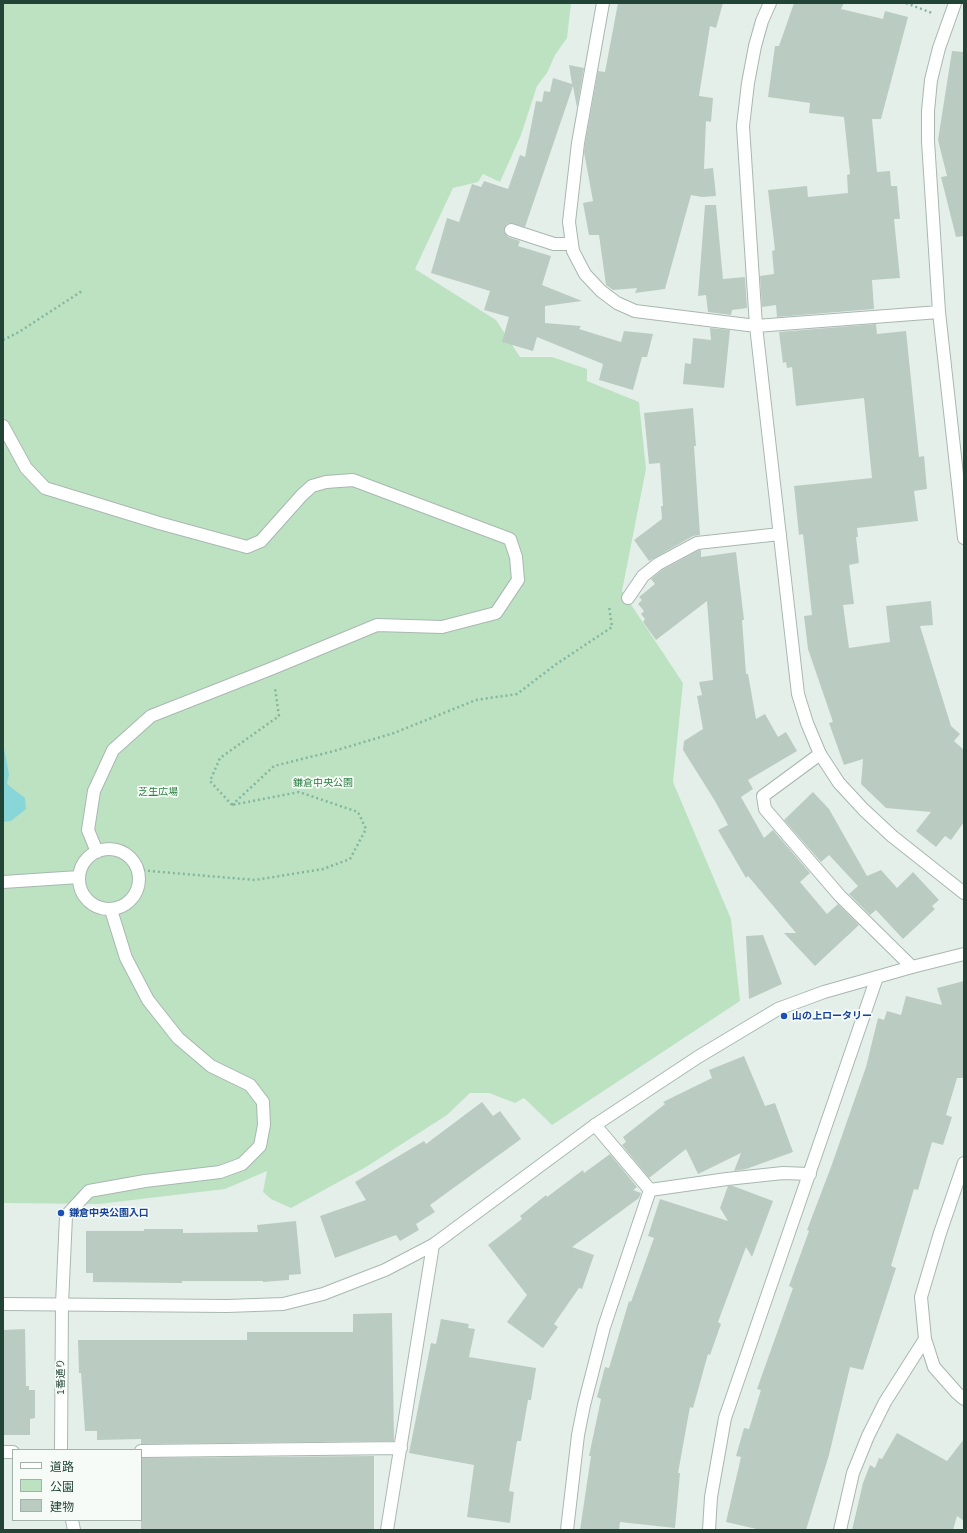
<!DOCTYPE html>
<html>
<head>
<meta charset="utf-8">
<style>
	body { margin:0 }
	#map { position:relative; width:967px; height:1533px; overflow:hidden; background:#e5efea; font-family:"Varela Round","Noto Sans JP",sans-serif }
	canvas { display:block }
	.frame { position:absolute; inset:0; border:4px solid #224436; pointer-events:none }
	.legend { position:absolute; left:12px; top:1449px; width:130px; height:72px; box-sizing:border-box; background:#f7fbf8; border:1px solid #a2b2aa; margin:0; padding:5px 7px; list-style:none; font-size:12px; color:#224436 }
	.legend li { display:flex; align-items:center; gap:8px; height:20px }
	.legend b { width:20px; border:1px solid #a2b2aa }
</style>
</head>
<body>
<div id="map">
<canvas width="967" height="1533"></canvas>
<div class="frame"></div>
<ul class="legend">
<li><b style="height:5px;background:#fff"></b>道路</li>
<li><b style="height:11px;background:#bde2c2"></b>公園</li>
<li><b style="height:11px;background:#bacbc2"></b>建物</li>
</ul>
</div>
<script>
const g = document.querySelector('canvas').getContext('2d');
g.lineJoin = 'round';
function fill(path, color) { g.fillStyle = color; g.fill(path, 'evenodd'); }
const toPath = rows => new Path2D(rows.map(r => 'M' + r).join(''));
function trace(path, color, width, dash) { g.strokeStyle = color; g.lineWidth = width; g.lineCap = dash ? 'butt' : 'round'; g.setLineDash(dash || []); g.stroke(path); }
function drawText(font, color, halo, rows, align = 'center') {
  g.font = font + ' "Varela Round","Noto Sans JP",sans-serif'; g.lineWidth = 3.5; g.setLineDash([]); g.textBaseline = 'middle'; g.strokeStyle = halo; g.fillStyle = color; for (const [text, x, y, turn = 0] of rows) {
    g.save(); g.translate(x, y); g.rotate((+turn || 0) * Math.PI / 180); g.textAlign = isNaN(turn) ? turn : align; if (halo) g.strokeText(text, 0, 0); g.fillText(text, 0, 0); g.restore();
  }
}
fill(toPath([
	[3,3,571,3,567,38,555,55,547,73,537,86,521,135,500,182,483,174,478,182,453,188,415,269,496,320,520,357,552,357,587,369,587,381,639,402,646,469,622,591,683,683,673,782,731,919,740,1001,552,1125,524,1098,515,1103,489,1093,470,1093,447,1115,366,1167,291,1208,271,1199,263,1192,267,1171,225,1189,99,1204,3,1203]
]), '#bde2c2');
fill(toPath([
	[3,743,9,774,7,784,25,798,26,809,11,821,3,822]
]), '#89d6d8');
fill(toPath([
	[618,3,723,3,716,28,710,26,699,96,713,98,711,122,706,121,704,169,713,168,716,196,702,197,691,195,665,289,635,293,637,288,613,290,606,285,599,235,589,235,583,203,593,201,584,152,585,144,598,71,605,72],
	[794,3,844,3,841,9,883,19,885,11,908,17,881,119,872,119,877,172,890,171,891,186,897,186,900,219,894,219,900,278,872,280,874,309,777,317,776,305,762,307,760,276,774,274,772,251,775,250,768,190,807,186,808,197,848,193,847,175,850,174,844,117,809,113,810,103,768,97,775,46,779,46],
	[952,51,964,52,964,236,956,237,941,177,947,176,938,140],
	[569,65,584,68,577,108,573,86,525,227,509,223,506,225,504,231,508,237,520,241,518,246,551,256,542,285,582,301,545,306,545,323,581,326,579,329,621,342,624,331,653,334,647,357,642,357,633,390,599,380,603,364,537,337,533,351,502,342,509,317,484,310,490,291,431,273,447,218,459,222,472,184,481,187,484,181,508,189,520,155,525,157,536,101,542,102,544,91,550,92,553,78,572,84],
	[705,205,716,205,723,279,745,277,747,308,732,310,731,315,708,312,706,295,698,296],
	[876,324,877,334,906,331,919,457,924,456,927,489,914,491,918,521,857,528,858,537,856,537,859,563,849,565,854,604,843,605,849,648,890,642,886,606,931,601,933,625,920,626,951,726,960,734,954,741,964,750,964,822,951,840,945,836,936,847,916,831,931,812,886,808,861,784,863,759,844,765,829,723,833,722,808,649,804,616,812,615,803,534,799,535,794,486,872,478,864,398,796,406,792,367,787,368,786,362,783,363,779,332],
	[710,328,730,330,724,388,683,384,685,363,691,364,693,338,711,340],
	[693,408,696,446,694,446,700,535,693,536,649,561,634,540,662,519,661,506,663,506,660,463,649,464,644,413],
	[699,550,701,550,701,557,736,552,744,620,742,620,746,674,748,674,756,719,765,714,778,737,786,732,797,751,748,780,753,789,741,797,764,838,773,830,810,873,800,882,827,914,838,904,859,925,815,966,784,933,796,933,748,876,746,878,718,830,728,825,715,801,683,750,684,741,703,729,697,696,702,695,699,682,713,680,707,601,656,640,643,622,645,619,641,614,644,611,638,604,642,600,639,597,655,584,651,579,662,570],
	[813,792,829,809,867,876,881,870,897,888,913,872,939,900,932,906,935,909,903,939,876,910,870,915,849,894,858,886,829,855,821,862,784,820],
	[763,935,782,984,749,999,746,936],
	[964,981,964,1078,957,1078,946,1115,952,1117,943,1145,932,1142,918,1190,914,1189,891,1266,896,1268,863,1370,850,1367,829,1455,806,1530,761,1530,726,1522,741,1457,736,1456,744,1428,749,1429,761,1390,757,1389,793,1288,789,1286,809,1231,807,1230,831,1167,866,1067,878,1018,884,1020,887,1011,901,1015,906,996,942,1005,937,988],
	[744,1056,765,1106,775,1103,793,1152,746,1169,734,1171,741,1153,698,1174,686,1149,649,1178,622,1145,626,1142,623,1137,665,1104,663,1102,712,1078,709,1070],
	[482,1102,493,1116,500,1111,521,1139,430,1205,435,1212,416,1224,419,1230,400,1241,396,1235,335,1258,320,1216,366,1200,355,1182,424,1141,426,1144],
	[610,1154,637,1187,633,1190,641,1193,639,1198,572,1247,594,1255,582,1289,579,1288,554,1324,558,1327,543,1348,507,1322,527,1295,488,1245,522,1219,520,1216,546,1195,547,1197,583,1170,584,1173],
	[728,1186,733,1186,773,1201,752,1257,746,1247,718,1322,721,1324,710,1355,708,1354,693,1408,690,1407,678,1473,680,1473,675,1528,620,1522,619,1530,580,1530,591,1456,589,1456,601,1399,597,1397,605,1367,609,1368,629,1301,631,1302,654,1238,648,1236,660,1199,728,1221,720,1208],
	[296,1221,301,1274,289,1275,289,1280,263,1282,263,1281,182,1281,182,1283,93,1282,93,1273,86,1273,86,1231,144,1231,144,1229,183,1229,183,1233,258,1232,257,1225],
	[392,1313,394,1441,141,1444,141,1439,97,1440,97,1431,85,1431,81,1373,79,1373,78,1340,247,1340,247,1332,353,1332,353,1314],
	[441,1319,469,1324,468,1328,475,1329,469,1357,536,1368,531,1400,528,1400,521,1441,517,1441,509,1491,514,1492,510,1523,467,1517,474,1465,409,1453,431,1343,436,1344],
	[25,1329,26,1386,29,1386,29,1390,35,1390,35,1418,30,1419,30,1435,3,1435,3,1330],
	[897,1433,947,1461,964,1439,964,1521,957,1516,953,1530,852,1530,863,1483,870,1465,875,1468,879,1458,882,1459],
	[374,1456,374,1530,141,1530,141,1458]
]), '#bacbc2');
const service = toPath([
	[511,230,554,244,572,244],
	[3,426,26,468,45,488,159,523,247,547,261,541,302,495,312,486,326,482,353,480,510,539,516,557,518,580,496,613,442,627,377,625,273,668,151,716,113,750,94,791,88,830,97,852],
	[820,754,763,796,765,809,840,896,912,967],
	'79 879a30 30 0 1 1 60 0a30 30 0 1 1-60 0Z',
	[3,882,79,877],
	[62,1304,66,1216,89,1191,145,1181,220,1172,242,1164,260,1146,264,1125,263,1102,250,1085,211,1066,178,1038,148,1000,126,958,111,910]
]);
const minor = toPath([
	[603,3,578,143,569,222,573,251,585,274,601,291,617,303,635,311,756,326,939,312],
	[770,3,762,21,755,46,748,83,743,126,756,326,798,694,807,723,820,754,839,783,864,810,892,836,964,893],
	[955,3,939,48,931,80,928,111,928,141,939,312,964,538],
	[628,598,643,576,658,564,697,543,780,534],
	[595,1125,650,1190,727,1179,783,1173,810,1174],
	[964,1163,940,1233,921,1297,925,1339,934,1367,957,1393,964,1399],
	[61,1450,62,1304],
	[141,1451,401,1448],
	[3,1452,13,1452],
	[72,1520,74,1530],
	[387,1530,433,1245],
	[567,1530,578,1435,584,1405,604,1327,650,1190],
	[709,1530,711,1497,725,1418,877,977],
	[840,1530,853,1473,868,1436,885,1402,925,1339]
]);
const tertiary = toPath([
	[3,1304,227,1306,283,1304,323,1294,385,1270,433,1245,595,1125,698,1057,778,1009,824,992,912,967,964,954]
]);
trace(service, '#a7b8b0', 14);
trace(minor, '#a7b8b0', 14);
trace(tertiary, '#a7b8b0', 14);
trace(toPath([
	[906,3,932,13],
	[3,340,19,332,82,291],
	[232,805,274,766,334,751,394,733,476,700,517,694,555,665,612,627,609,606],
	[232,805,210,781,220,758,279,716,275,688],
	[138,870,255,880,323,869,350,859,366,829,358,812,299,792,232,805]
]), '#83b69f', 2.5, [2, 3]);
trace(service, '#fff', 12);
trace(minor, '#fff', 12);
trace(tertiary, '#fff', 12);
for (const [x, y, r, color] of [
	[784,1016,4,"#1a4fb4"],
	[61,1213,4,"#1a4fb4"]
]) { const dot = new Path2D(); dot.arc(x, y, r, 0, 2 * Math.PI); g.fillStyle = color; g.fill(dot); trace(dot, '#f7fbf8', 1.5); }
drawText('10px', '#287f3f', '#f7fbf8', [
	["鎌倉中央公園",323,783],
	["芝生広場",158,792]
]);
drawText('bold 10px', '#164399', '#f7fbf8', [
	["山の上ロータリー",792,1016],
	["鎌倉中央公園入口",69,1213]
], 'left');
drawText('10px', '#224436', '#f7fbf8', [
	["1番通り",61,1377,-90]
]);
</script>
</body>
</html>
